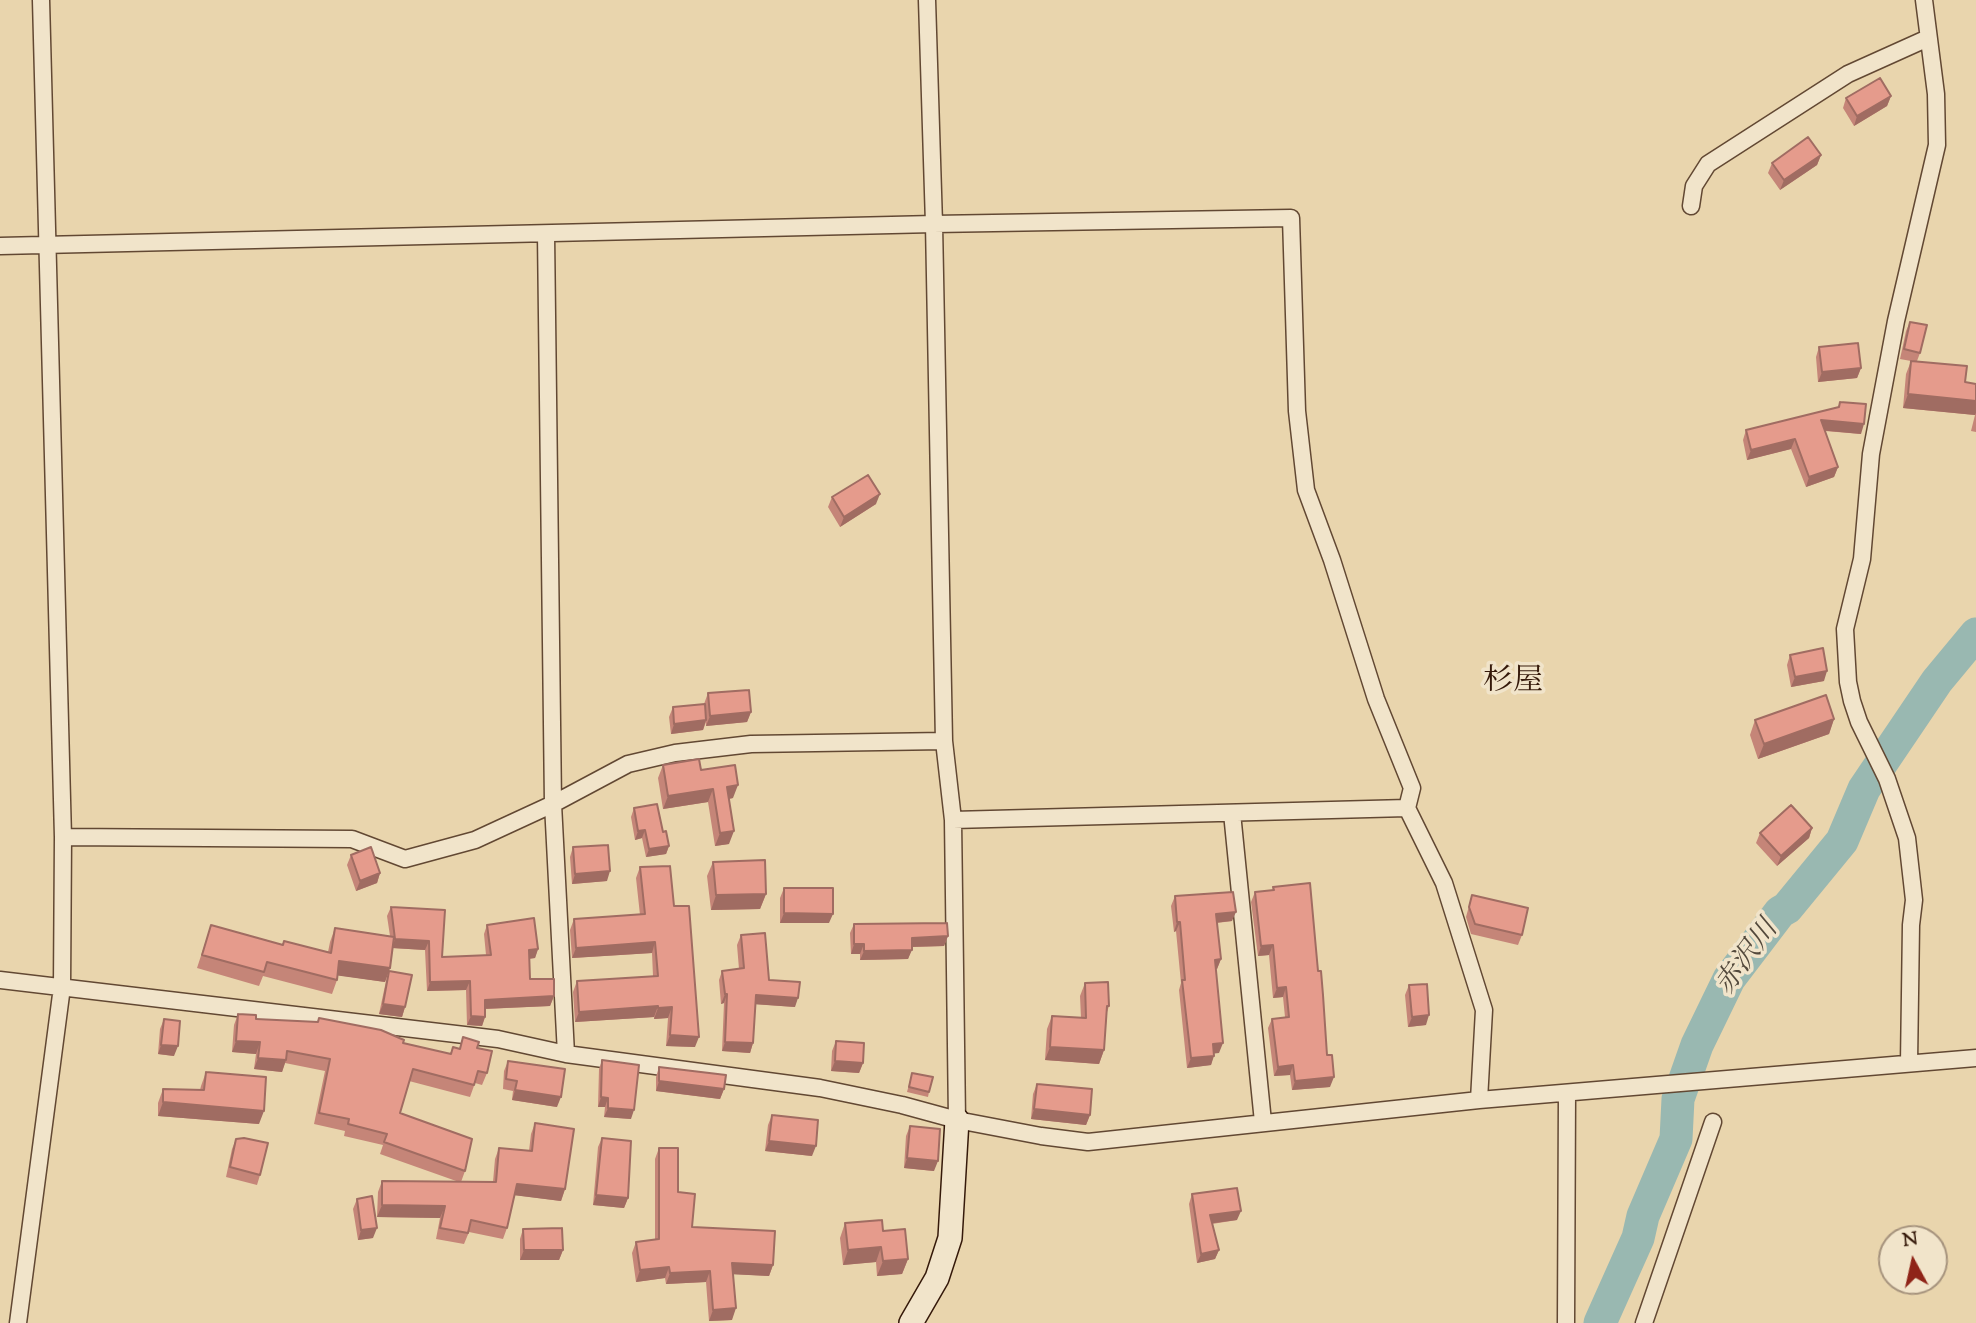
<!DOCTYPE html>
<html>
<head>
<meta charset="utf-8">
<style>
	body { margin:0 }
	#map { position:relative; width:1976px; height:1323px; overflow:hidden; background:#e9d5ad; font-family:"Sorts Mill Goudy",serif }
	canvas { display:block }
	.north { position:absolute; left:1878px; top:1225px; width:70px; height:70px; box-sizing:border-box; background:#f1e4ca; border:2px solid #a6937d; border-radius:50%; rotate:352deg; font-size:19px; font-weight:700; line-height:28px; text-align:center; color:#35190a }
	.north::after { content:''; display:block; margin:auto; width:24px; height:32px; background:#8f2418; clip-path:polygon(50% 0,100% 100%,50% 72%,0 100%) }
</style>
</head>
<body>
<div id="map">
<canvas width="1976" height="1323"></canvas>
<div class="north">N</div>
</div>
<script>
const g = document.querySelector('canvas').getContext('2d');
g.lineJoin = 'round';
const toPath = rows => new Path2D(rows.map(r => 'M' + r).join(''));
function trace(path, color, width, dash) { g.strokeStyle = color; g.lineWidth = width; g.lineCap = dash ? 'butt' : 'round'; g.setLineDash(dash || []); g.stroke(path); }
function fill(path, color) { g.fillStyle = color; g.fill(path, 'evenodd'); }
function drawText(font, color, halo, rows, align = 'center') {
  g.font = font + ' "Sorts Mill Goudy","Noto Serif JP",serif'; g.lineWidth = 7; g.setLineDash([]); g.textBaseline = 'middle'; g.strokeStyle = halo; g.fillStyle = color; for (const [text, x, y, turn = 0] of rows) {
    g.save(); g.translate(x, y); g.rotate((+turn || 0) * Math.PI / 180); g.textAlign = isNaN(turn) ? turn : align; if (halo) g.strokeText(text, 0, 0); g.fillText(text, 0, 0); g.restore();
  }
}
trace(toPath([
	[1600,1323,1638,1238,1643,1216,1676,1139,1678,1099,1697,1045,1729,979,1780,912,1787,908,1842,841,1864,789,1937,681,1976,634]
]), '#99b8b1', 33);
const street = toPath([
	[927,0,934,224,944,741,953,820,957,1120],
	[1691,206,1694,186,1708,164,1848,74,1928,38],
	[546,234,553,804,566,1054],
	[0,246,934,224,1291,218,1297,411,1306,490,1332,560,1376,699,1412,788,1407,808,1444,883,1484,1010,1479,1100],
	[1232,813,1263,1122],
	[953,820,1407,808],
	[63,837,352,839,405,859,475,840,553,804,628,764,675,753,751,744,944,741],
	[0,980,498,1039,566,1054,820,1088,902,1105,957,1120,1041,1136,1088,1142,1479,1100,1976,1058],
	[1909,1063,1911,925,1914,900,1907,838,1887,779,1859,722,1852,701,1848,682,1845,629,1862,559,1871,454,1896,321,1937,145,1936,94,1924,0],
	[18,1323,62,987,63,837,41,0],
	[1566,1323,1567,1094],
	[1644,1323,1713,1122]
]);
const secondary = toPath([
	[911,1323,937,1278,950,1238,957,1120]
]);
trace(street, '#624833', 19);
trace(secondary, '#35190a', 26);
trace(street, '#f1e4ca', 16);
trace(secondary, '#f1e4ca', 23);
fill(toPath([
	[1891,96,1887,106,1854,126,1843,108,1846,98],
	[1821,155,1817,165,1780,190,1768,173,1772,163],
	[1910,322,1920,353,1917,361,1965,382,1976,384,1976,432,1971,431,1975,415,1903,408,1906,374,1911,361,1900,359,1906,331],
	[1819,347,1861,368,1857,378,1818,382,1816,357],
	[1840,402,1861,434,1825,431,1838,467,1834,477,1806,487,1791,449,1747,460,1743,440,1746,430,1838,407],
	[832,497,876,504,840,527,828,507],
	[1790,655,1824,681,1791,687,1787,665],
	[708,693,751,712,747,722,706,726,706,722,703,730,671,734,669,717,673,707,704,704],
	[1834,719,1829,734,1758,759,1750,735,1755,720],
	[663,765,701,770,733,798,729,799,729,844,715,846,708,802,663,809,658,778],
	[634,808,663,832,669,846,666,854,646,857,642,838,635,840,631,817],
	[1812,828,1809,838,1777,866,1756,843,1760,833],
	[573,847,607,881,572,884,570,857],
	[351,855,380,873,377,883,356,891,347,865],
	[713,862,766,894,760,909,711,910,707,876],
	[640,867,674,906,695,1047,666,1046,668,1018,654,1019,654,1017,575,1022,573,992,577,981,653,976,652,953,572,958,570,930,574,919,640,915,636,878],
	[1273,887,1318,971,1330,1087,1292,1090,1290,1075,1274,1076,1268,1028,1272,1019,1285,1017,1283,997,1273,998,1269,955,1258,956,1251,902,1255,892,1272,891],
	[784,888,829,923,780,923,780,898],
	[1472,895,1522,935,1518,945,1471,934,1466,917],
	[1175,896,1232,921,1217,923,1221,959,1217,969,1215,969,1219,1053,1214,1053,1211,1065,1187,1068,1179,990,1181,983,1176,931,1174,932,1171,906],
	[391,907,445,910,442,957,486,955,484,934,487,925,538,949,535,958,529,959,530,979,554,996,550,1006,485,1009,485,1017,482,1026,467,1025,466,990,427,991,425,950,393,948,390,968,385,982,337,975,337,980,332,994,263,976,259,986,197,968,211,925,282,945,328,952,330,942,335,928,390,936,387,916],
	[854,924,948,936,944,946,912,947,908,959,860,960,860,954,851,954,850,933],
	[741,935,769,980,795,1007,755,1004,753,1043,750,1053,722,1051,724,1003,721,1004,719,980,722,971,739,969,737,945],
	[389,971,405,1007,402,1017,379,1014,386,981],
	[1085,983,1109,1006,1107,1012,1104,1050,1099,1064,1045,1060,1047,1029,1052,1016,1081,1018,1080,996],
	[1409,985,1426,1025,1408,1027,1405,995],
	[238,1014,256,1019,317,1022,319,1018,403,1043,450,1054,453,1047,459,1049,463,1037,477,1048,487,1073,482,1085,475,1083,470,1097,409,1081,400,1113,465,1171,461,1182,493,1182,495,1159,499,1148,529,1151,531,1134,535,1123,565,1189,561,1201,514,1195,507,1228,503,1239,469,1232,464,1244,436,1239,440,1218,377,1217,378,1192,382,1181,459,1182,380,1154,383,1145,344,1136,345,1131,314,1124,325,1071,285,1063,282,1072,254,1069,256,1054,232,1052,234,1025],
	[164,1019,174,1056,158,1054,160,1029],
	[836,1041,863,1063,859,1073,831,1071,832,1051],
	[602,1060,631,1119,604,1117,605,1107,598,1107,599,1069],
	[508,1061,557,1107,512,1100,513,1091,503,1089,504,1071],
	[659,1067,724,1089,720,1099,656,1091,656,1077],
	[206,1072,259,1124,158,1116,158,1103,163,1089,200,1090,201,1086],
	[912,1073,929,1092,928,1097,907,1092],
	[1037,1084,1090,1115,1086,1125,1031,1119,1033,1094],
	[772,1115,812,1156,765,1151,768,1125],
	[910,1126,934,1171,904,1168,906,1136],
	[602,1138,628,1198,624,1208,593,1205,598,1147],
	[236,1139,260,1175,257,1185,226,1177,232,1149],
	[659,1148,692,1227,773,1265,769,1276,733,1274,732,1320,709,1321,706,1282,666,1284,665,1278,636,1282,632,1253,636,1242,655,1240,655,1159],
	[1192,1194,1237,1220,1212,1224,1219,1250,1215,1259,1197,1263,1189,1204],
	[357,1199,373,1238,358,1240,353,1209],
	[845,1223,883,1231,908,1259,902,1274,877,1276,876,1262,843,1265,840,1238],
	[523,1229,563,1250,559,1260,520,1260,520,1239]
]), '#c58578');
fill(toPath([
	[1891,96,1887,106,1854,126,1857,116],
	[1821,155,1817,165,1780,190,1784,180],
	[1861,368,1857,378,1818,382,1822,372],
	[1908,394,1976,401,1976,413,1975,415,1903,408],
	[1821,420,1864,424,1861,434,1818,430],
	[1795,439,1791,449,1747,460,1751,450],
	[1838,467,1834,477,1806,487,1809,477],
	[880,494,876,504,840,527,844,517],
	[1827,671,1824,681,1791,687,1795,677],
	[751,712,747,722,706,726,710,716],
	[1834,719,1829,734,1758,759,1764,744],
	[706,720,703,730,671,734,674,724],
	[738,785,733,798,722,800,727,787],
	[713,789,708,802,663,809,668,796],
	[1812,828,1809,838,1777,866,1781,856],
	[645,830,642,838,635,840,638,831],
	[734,831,729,844,715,846,720,833],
	[669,846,666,854,646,857,649,849],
	[610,871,607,881,572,884,575,874],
	[380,873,377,883,356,891,360,881],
	[766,894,760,909,711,910,716,895],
	[1236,912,1232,921,1213,923,1216,914],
	[784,913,833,914,829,923,780,923],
	[1177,922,1180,922,1176,931,1174,932],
	[948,936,944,946,908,947,912,938],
	[395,939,429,941,425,950,392,948],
	[655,942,652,953,572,958,576,948],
	[854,944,864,944,860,954,851,954],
	[1273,945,1269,955,1258,956,1261,946],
	[538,949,535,958,525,959,529,950],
	[912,950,908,959,860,960,864,951],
	[1221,959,1217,969,1211,969,1215,960],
	[339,961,390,968,385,982,334,975],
	[470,981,466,990,427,991,430,982],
	[1286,987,1283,997,1273,998,1277,988],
	[725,994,727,994,724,1003,721,1004],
	[756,995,798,998,795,1007,752,1004],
	[554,996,550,1006,481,1009,485,1000],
	[383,1004,405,1007,402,1017,379,1014],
	[658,1006,654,1017,575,1022,579,1012],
	[672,1007,668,1018,654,1019,658,1008],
	[1429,1015,1426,1025,1408,1027,1412,1017],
	[471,1016,485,1017,482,1026,467,1025],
	[670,1035,699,1037,695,1047,666,1046],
	[236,1041,260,1042,256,1054,232,1052],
	[725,1042,753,1043,750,1053,722,1051],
	[1223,1043,1219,1053,1210,1054,1213,1044],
	[161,1045,178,1046,174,1056,158,1054],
	[1050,1047,1104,1050,1099,1064,1045,1060],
	[1214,1056,1211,1065,1187,1068,1191,1058],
	[258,1058,286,1060,282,1072,254,1069],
	[835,1061,863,1063,859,1073,831,1071],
	[1293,1065,1290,1075,1274,1076,1278,1067],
	[1334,1077,1330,1087,1292,1090,1295,1081],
	[659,1081,724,1089,720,1099,656,1091],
	[515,1090,561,1097,557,1107,512,1100],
	[601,1097,608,1098,605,1107,598,1107],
	[163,1102,264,1111,259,1124,158,1116],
	[608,1108,634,1110,631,1119,604,1117],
	[1034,1109,1090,1115,1086,1125,1031,1119],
	[769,1141,816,1146,812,1156,765,1151],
	[907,1158,938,1161,934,1171,904,1168],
	[517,1184,565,1189,561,1201,513,1195],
	[596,1195,628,1198,624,1208,593,1205],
	[382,1205,445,1206,440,1218,377,1217],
	[1241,1211,1237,1220,1207,1224,1210,1215],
	[377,1228,373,1238,358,1240,361,1230],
	[881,1247,876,1262,843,1265,848,1250],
	[524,1250,563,1250,559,1260,520,1260],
	[1219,1250,1215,1259,1197,1263,1201,1254],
	[908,1259,902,1274,877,1276,883,1261],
	[732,1263,773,1265,769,1276,728,1274],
	[669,1267,665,1278,636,1282,640,1270],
	[710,1271,706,1282,666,1284,670,1273],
	[736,1308,732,1320,709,1321,713,1310]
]), '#a06c62');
const building = toPath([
	[1880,78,1891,96,1857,116,1846,98,1880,78],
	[1808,137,1821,155,1784,180,1772,163,1808,137],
	[1910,322,1927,325,1920,353,1904,349,1910,322],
	[1858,343,1861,368,1822,372,1819,347,1858,343],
	[1911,361,1967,366,1965,382,1976,384,1976,401,1908,394,1911,361],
	[1840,402,1866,404,1864,424,1821,420,1838,467,1809,477,1795,439,1751,450,1746,430,1839,407,1840,402],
	[868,475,880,494,844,517,832,497,868,475],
	[1823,648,1827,671,1795,677,1790,655,1823,648],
	[749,690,751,712,710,716,708,693,749,690],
	[1826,695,1834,719,1764,744,1755,720,1826,695],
	[705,704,706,720,674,724,673,707,705,704],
	[699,759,701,770,735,765,738,785,727,787,734,831,720,833,713,789,668,796,663,765,699,759],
	[657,804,663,832,666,831,669,846,649,849,645,830,638,831,634,808,657,804],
	[1791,805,1812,828,1781,856,1760,833,1791,805],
	[608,845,610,871,575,874,573,847,608,845],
	[371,847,380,873,360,881,351,855,371,847],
	[765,860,766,894,716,895,713,862,765,860],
	[670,866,674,906,689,906,699,1037,670,1035,672,1007,658,1008,658,1006,579,1012,577,981,658,976,655,942,576,948,574,919,645,914,640,867,670,866],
	[1310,883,1318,971,1321,971,1323,995,1327,1055,1332,1055,1334,1077,1295,1081,1293,1065,1278,1067,1272,1019,1289,1017,1286,987,1277,988,1273,945,1261,946,1255,892,1274,890,1273,887,1310,883],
	[784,888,833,888,833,914,784,913,784,888],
	[1233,892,1236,912,1216,914,1221,959,1215,960,1223,1043,1213,1044,1214,1056,1191,1058,1182,980,1185,980,1180,922,1177,922,1175,896,1233,892],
	[1472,895,1528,908,1522,935,1475,924,1469,907,1472,895],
	[391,907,445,910,442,957,491,955,487,925,534,918,538,949,529,950,530,979,554,979,554,996,485,1000,485,1017,471,1016,470,981,430,982,429,941,395,939,391,907],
	[947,923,948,936,912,938,912,950,864,951,864,944,854,944,854,924,947,923],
	[211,925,283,945,284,941,331,953,335,928,394,937,390,968,339,961,337,980,267,962,264,972,202,955,211,925],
	[765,933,769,980,800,982,798,998,756,995,753,1043,725,1042,727,994,725,994,722,971,744,968,741,935,765,933],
	[389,971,412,975,405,1007,383,1004,389,971],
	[1108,982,1109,1006,1107,1006,1104,1050,1050,1047,1052,1016,1086,1018,1085,983,1108,982],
	[1427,984,1429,1015,1412,1017,1409,985,1427,984],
	[238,1014,256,1015,256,1019,318,1022,319,1018,381,1030,404,1040,403,1043,451,1054,453,1047,460,1049,463,1037,479,1042,477,1048,492,1051,487,1073,478,1071,474,1085,413,1069,400,1113,472,1139,465,1171,384,1142,387,1134,348,1124,349,1119,319,1113,330,1059,287,1051,286,1060,258,1058,260,1042,236,1041,238,1014],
	[164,1019,180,1021,178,1046,161,1045,164,1019],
	[836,1041,864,1043,863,1063,835,1061,836,1041],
	[602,1060,639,1065,634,1110,608,1108,608,1098,601,1097,602,1060],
	[508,1061,565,1069,561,1097,515,1090,517,1081,506,1079,508,1061],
	[659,1067,726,1075,724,1089,659,1081,659,1067],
	[206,1072,266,1077,264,1111,163,1102,163,1089,204,1090,206,1072],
	[912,1073,933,1077,929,1092,909,1087,912,1073],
	[1037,1084,1092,1089,1090,1115,1034,1109,1037,1084],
	[772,1115,818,1120,816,1146,769,1141,772,1115],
	[535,1123,574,1129,565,1189,517,1184,507,1228,471,1220,468,1233,440,1228,445,1206,382,1205,382,1181,496,1182,499,1148,532,1151,535,1123],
	[910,1126,940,1129,938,1161,907,1158,910,1126],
	[244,1138,268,1143,260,1175,230,1167,236,1139,244,1138],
	[602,1138,631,1141,628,1198,596,1195,602,1138],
	[659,1148,678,1148,678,1192,695,1194,692,1227,775,1231,773,1265,732,1263,736,1308,713,1310,710,1271,670,1273,669,1267,640,1270,636,1242,659,1239,659,1148],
	[1237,1188,1241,1211,1210,1215,1219,1250,1201,1254,1192,1194,1237,1188],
	[372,1196,377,1228,361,1230,357,1199,372,1196],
	[882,1220,883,1231,905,1229,908,1259,883,1261,881,1247,848,1250,845,1223,882,1220],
	[562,1228,563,1250,524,1250,523,1229,562,1228]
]);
fill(building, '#e59b8c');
trace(building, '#a06c62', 2);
drawText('italic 28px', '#53493c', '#f1e4ca', [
	["赤沢川",1749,959,-54]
]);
drawText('30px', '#35190a', '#f1e4ca', [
	["杉屋",1513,684]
]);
</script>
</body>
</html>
